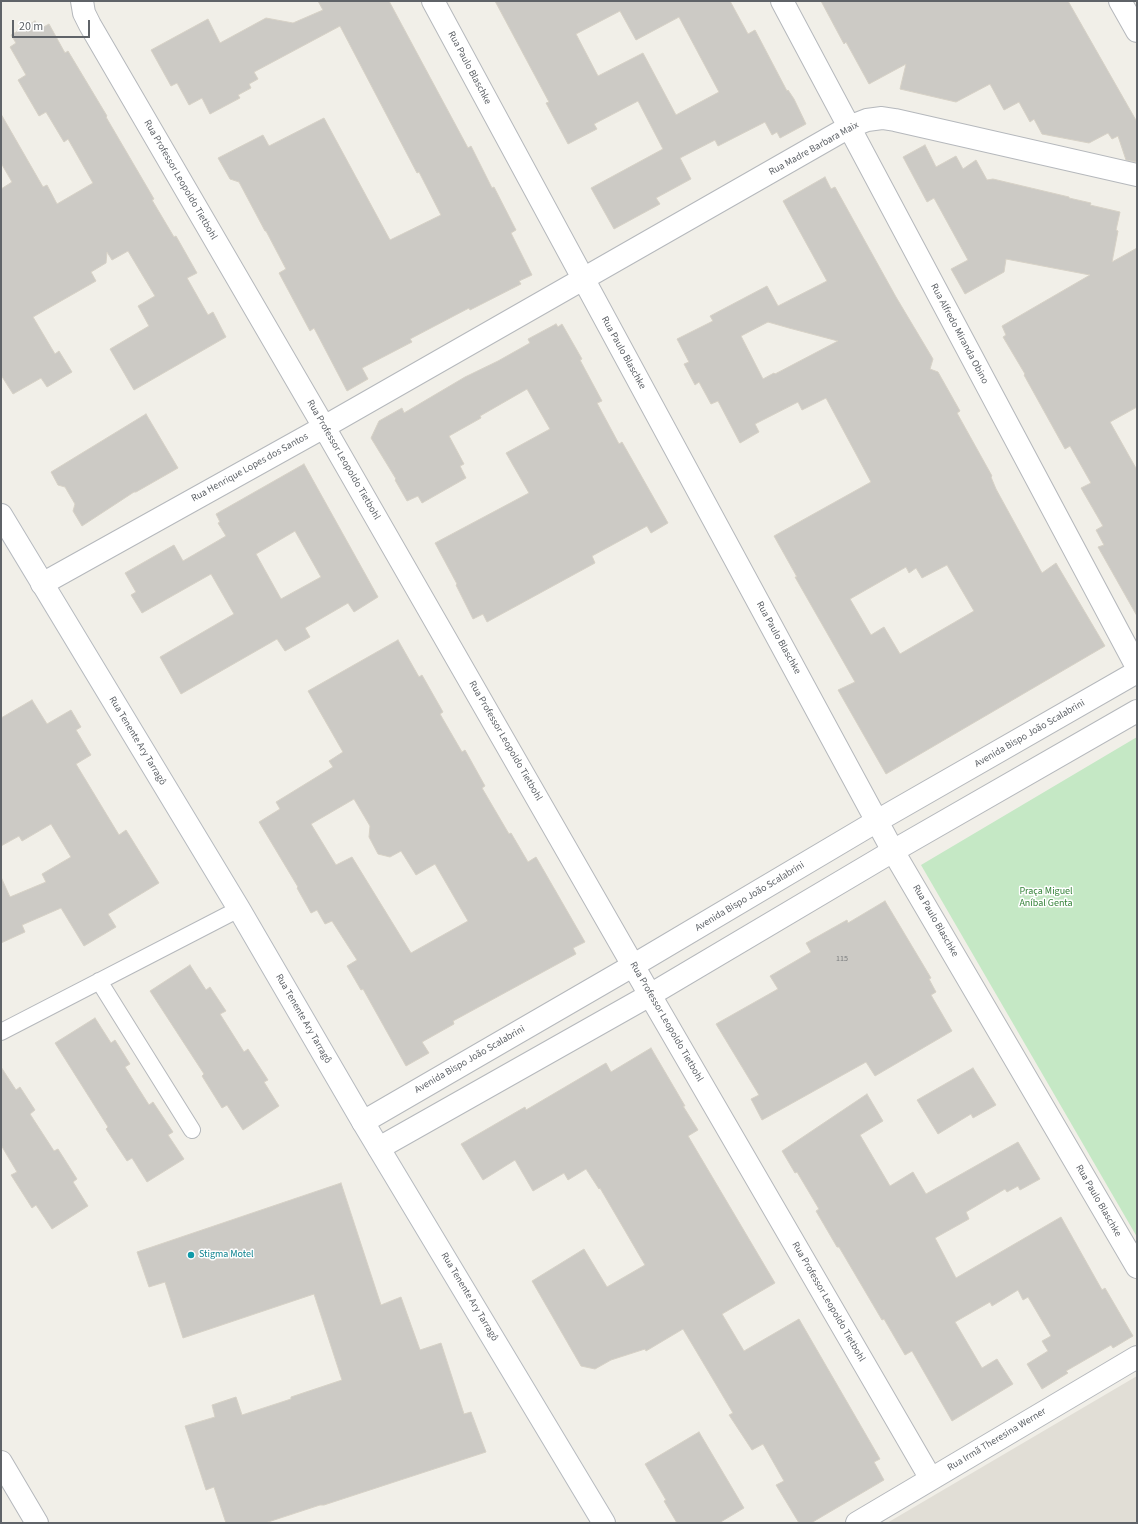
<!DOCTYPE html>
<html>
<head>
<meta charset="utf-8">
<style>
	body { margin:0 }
	#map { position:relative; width:1138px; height:1524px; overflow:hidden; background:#f1efe8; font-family:"Source Sans 3",sans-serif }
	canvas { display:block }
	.frame { position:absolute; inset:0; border:2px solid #5f6368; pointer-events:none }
	.scale { position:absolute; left:12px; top:20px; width:78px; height:18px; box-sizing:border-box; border:2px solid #5f6368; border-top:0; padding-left:5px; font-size:12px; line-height:14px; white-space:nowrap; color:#5f6368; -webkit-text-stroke:3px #fff; paint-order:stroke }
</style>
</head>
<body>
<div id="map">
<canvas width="1138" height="1524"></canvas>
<div class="frame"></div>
<div class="scale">20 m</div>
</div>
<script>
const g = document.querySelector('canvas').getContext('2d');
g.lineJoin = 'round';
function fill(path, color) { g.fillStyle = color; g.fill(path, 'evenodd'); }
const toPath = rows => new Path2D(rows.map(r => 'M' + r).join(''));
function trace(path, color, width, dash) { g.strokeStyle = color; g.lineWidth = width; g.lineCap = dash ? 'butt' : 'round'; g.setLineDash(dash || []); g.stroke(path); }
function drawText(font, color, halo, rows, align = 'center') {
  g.font = font + ' "Source Sans 3",sans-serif'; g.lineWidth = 3; g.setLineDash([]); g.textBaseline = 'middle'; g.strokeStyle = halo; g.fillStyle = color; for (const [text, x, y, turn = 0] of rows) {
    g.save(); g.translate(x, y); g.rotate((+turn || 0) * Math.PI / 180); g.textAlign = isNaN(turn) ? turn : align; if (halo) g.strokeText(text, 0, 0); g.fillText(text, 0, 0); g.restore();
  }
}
fill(toPath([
	[1137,1376,1137,1523,887,1523]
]), '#e1ded6');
fill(toPath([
	[1137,737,1137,1237,921,865]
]), '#c5e8c5');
const building = toPath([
	[318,1,389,1,468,148,471,146,492,188,494,187,516,230,511,233,532,275,519,281,521,284,470,310,469,308,410,339,412,342,362,368,368,379,347,391,314,328,310,331,279,273,286,269,266,231,265,231,239,182,230,179,218,158,263,135,269,146,324,118,390,240,441,215,419,172,417,173,340,26,254,72,258,79,249,84,251,88,238,95,240,98,210,114,202,98,189,105,177,83,171,86,151,50,208,19,220,43,266,18,293,23,323,10,318,1],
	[495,1,730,1,748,34,755,30,787,91,788,90,794,99,806,124,780,138,777,132,772,135,765,122,718,146,715,140,680,158,691,179,656,198,660,204,614,229,591,188,663,149,638,101,594,124,597,129,568,144,546,103,549,102,495,1],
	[620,11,636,40,679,17,719,92,676,115,643,53,598,76,576,34,620,11],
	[821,1,1068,1,1137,122,1137,162,1126,160,1118,136,1112,139,1108,133,1089,143,1042,134,1034,119,1030,122,1019,102,1004,110,990,84,956,102,900,89,906,64,869,84,846,42,844,44,821,1],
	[35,21,40,29,49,24,65,53,68,51,107,116,106,117,154,199,152,200,174,237,176,236,197,273,187,278,208,315,213,312,226,337,134,390,110,349,149,326,138,306,155,296,128,251,112,260,107,252,106,263,91,272,96,281,33,317,55,354,59,351,72,372,47,387,41,378,13,394,1,375,1,189,12,182,1,163,1,114,43,187,47,185,57,204,93,183,68,139,64,142,46,112,39,116,18,80,26,75,10,47,16,43,11,35,35,21],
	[925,145,936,167,956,156,963,169,976,160,987,180,993,179,1069,197,1069,198,1091,203,1090,205,1120,212,1116,230,1118,231,1112,262,1137,248,1137,407,1110,422,1137,470,1137,616,1098,547,1104,545,1096,530,1103,526,1081,488,1091,483,1070,446,1065,449,1024,375,1025,374,1003,337,1006,335,1002,326,1090,275,1006,259,1004,272,965,294,951,269,968,260,934,198,927,202,903,157,925,145],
	[825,177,831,189,835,187,896,297,933,359,930,369,938,372,960,411,957,413,992,476,991,477,996,489,1042,573,1056,563,1105,646,886,774,838,690,855,682,795,577,797,577,774,536,871,482,826,398,802,410,798,402,755,424,759,432,740,443,718,401,711,404,699,382,695,385,684,364,689,362,677,339,713,321,710,316,767,286,778,306,827,281,783,201,825,177],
	[768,322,789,328,838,341,775,374,774,373,763,379,741,336,768,322],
	[947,565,974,611,900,654,884,627,871,635,850,599,906,567,909,573,916,568,922,578,947,565],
	[556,324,558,327,562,324,582,359,580,360,602,401,597,403,619,444,622,442,668,523,651,533,647,526,592,556,595,563,487,622,483,614,473,619,456,585,457,584,435,543,529,493,506,453,550,429,527,389,480,416,481,418,449,436,464,464,460,466,466,478,422,503,418,496,407,501,395,480,396,479,371,438,379,421,402,408,404,413,465,377,498,361,530,343,528,339,556,324],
	[146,414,178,468,136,492,134,492,82,526,73,511,75,504,65,487,58,485,51,472,146,414],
	[304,464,378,597,354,612,348,603,305,628,310,637,285,651,277,639,181,694,160,657,234,614,211,574,142,613,131,595,136,592,125,573,174,545,183,561,226,536,218,523,220,522,216,514,304,464],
	[295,531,321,577,281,599,256,554,295,531],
	[398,640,419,677,422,675,443,712,440,714,462,752,465,750,485,786,482,788,509,834,511,833,528,862,536,857,585,942,573,948,576,954,453,1021,454,1024,422,1042,429,1053,406,1066,363,989,361,990,347,966,357,960,332,921,325,924,317,910,311,913,297,888,298,887,259,822,280,809,276,802,333,767,329,761,343,752,308,691,398,640],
	[354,799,370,826,369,837,378,854,390,857,401,851,416,875,435,864,468,921,411,953,352,857,336,865,311,824,354,799],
	[32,700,47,724,71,710,81,727,76,730,91,755,76,764,119,835,126,830,159,883,108,914,116,927,84,946,61,908,22,925,25,932,1,943,1,877,10,897,46,882,42,874,71,857,51,824,22,841,19,836,1,846,1,718,32,700],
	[885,901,931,978,929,979,936,992,931,995,952,1031,875,1076,866,1062,762,1120,751,1099,759,1095,716,1024,778,989,770,976,811,952,806,943,847,920,848,923,885,901],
	[190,965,206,990,210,987,226,1011,220,1014,244,1052,248,1049,268,1080,264,1082,279,1106,243,1130,227,1105,222,1108,202,1076,204,1074,150,991,190,965],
	[95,1018,111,1043,115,1040,130,1064,125,1067,149,1105,153,1102,173,1132,168,1135,184,1159,147,1182,132,1158,127,1161,106,1129,108,1127,55,1043,95,1018],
	[651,1048,685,1106,683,1106,698,1130,688,1136,775,1283,722,1314,744,1351,799,1319,880,1459,874,1462,884,1480,811,1523,799,1523,776,1485,784,1481,763,1444,752,1450,729,1415,733,1413,683,1329,646,1351,645,1349,611,1360,595,1369,581,1366,532,1281,584,1249,607,1287,645,1265,600,1188,599,1189,586,1169,568,1180,564,1173,533,1191,515,1160,483,1180,461,1144,525,1107,526,1110,606,1063,611,1072,651,1048],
	[1,1067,16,1090,20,1087,35,1110,30,1114,54,1151,58,1149,77,1179,73,1182,88,1206,52,1229,36,1205,32,1208,11,1175,17,1172,1,1145,1,1067],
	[973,1068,996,1105,973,1118,971,1114,938,1134,917,1100,973,1068],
	[867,1094,883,1121,860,1135,890,1186,913,1172,926,1194,1018,1142,1040,1179,1020,1190,1018,1186,1007,1192,1005,1189,966,1212,969,1219,935,1238,956,1278,1061,1217,1102,1290,1105,1288,1133,1336,1113,1348,1111,1345,1066,1371,1068,1373,1042,1389,1027,1364,1048,1351,1042,1341,1051,1336,1028,1297,1023,1300,1018,1290,992,1306,990,1302,955,1322,982,1368,997,1359,1013,1384,952,1421,912,1351,905,1355,884,1319,882,1320,839,1247,837,1247,816,1211,819,1209,797,1172,795,1173,782,1151,867,1094],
	[341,1183,381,1305,401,1297,420,1350,441,1343,464,1414,471,1412,486,1452,324,1505,320,1505,265,1523,226,1523,214,1487,206,1490,185,1426,215,1417,212,1405,236,1397,242,1415,291,1399,291,1397,342,1380,314,1294,183,1338,165,1282,149,1287,137,1252,341,1183],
	[699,1432,744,1508,719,1523,677,1523,664,1501,666,1500,645,1464,699,1432]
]);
fill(building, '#cccac5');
trace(building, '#d6d1c6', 1);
const service = toPath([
	[99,981,192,1130],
	[1,1032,239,909]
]);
const minor = toPath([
	[82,1,84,13,90,25,324,427,650,995,931,1479],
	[433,1,893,851,1137,1267],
	[782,1,1137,667],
	[1120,1,1137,31],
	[42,584,324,427,849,127,867,120,882,118,895,120,1137,175],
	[1,1462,37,1523],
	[857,1523,1137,1357]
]);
const tertiary = toPath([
	[363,1122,634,965,877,821,1137,672],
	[379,1148,650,995,893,851,1137,711]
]);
const secondary = toPath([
	[1,515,239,909,363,1122,604,1523]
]);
trace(service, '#b5b8bc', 18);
trace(minor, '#b5b8bc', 24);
trace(tertiary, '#b5b8bc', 24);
trace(secondary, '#b6babf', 24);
trace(service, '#fff', 16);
trace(minor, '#fff', 22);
trace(tertiary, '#fff', 22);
trace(secondary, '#fff', 22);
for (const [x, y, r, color] of [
	[191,1255,4,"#0f9aa8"]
]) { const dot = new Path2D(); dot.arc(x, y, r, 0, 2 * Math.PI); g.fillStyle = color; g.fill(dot); trace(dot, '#fff', 1.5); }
drawText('8px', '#7a7d7f', null, [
	["115",842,959]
]);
drawText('10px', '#5f6368', '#fff', [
	["Rua Paulo Blaschke",469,68,62],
	["Rua Madre Barbara Maix",814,149,-29],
	["Rua Professor Leopoldo Tietbohl",180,180,60],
	["Rua Alfredo Miranda Obino",959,334,62],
	["Rua Paulo Blaschke",623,353,61],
	["Rua Professor Leopoldo Tietbohl",343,460,60],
	["Rua Henrique Lopes dos Santos",250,468,-29],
	["Rua Paulo Blaschke",778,638,61],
	["Avenida Bispo João Scalabrini",1030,734,-30],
	["Rua Tenente Ary Tarragô",137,741,59],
	["Rua Professor Leopoldo Tietbohl",505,741,60],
	["Avenida Bispo João Scalabrini",750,897,-31],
	["Rua Paulo Blaschke",935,921,60],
	["Rua Tenente Ary Tarragô",303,1019,60],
	["Rua Professor Leopoldo Tietbohl",666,1022,60],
	["Avenida Bispo João Scalabrini",470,1060,-30],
	["Rua Paulo Blaschke",1098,1201,60],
	["Rua Tenente Ary Tarragô",469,1297,59],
	["Rua Professor Leopoldo Tietbohl",828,1302,60],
	["Rua Irmã Theresina Werner",997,1440,-31]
]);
drawText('10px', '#348238', '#fff', [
	["Praça Miguel",1046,892],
	["Aníbal Genta",1046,904]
]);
drawText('10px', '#0d838f', '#fff', [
	["Stigma Motel",199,1255]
], 'left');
</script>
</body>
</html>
